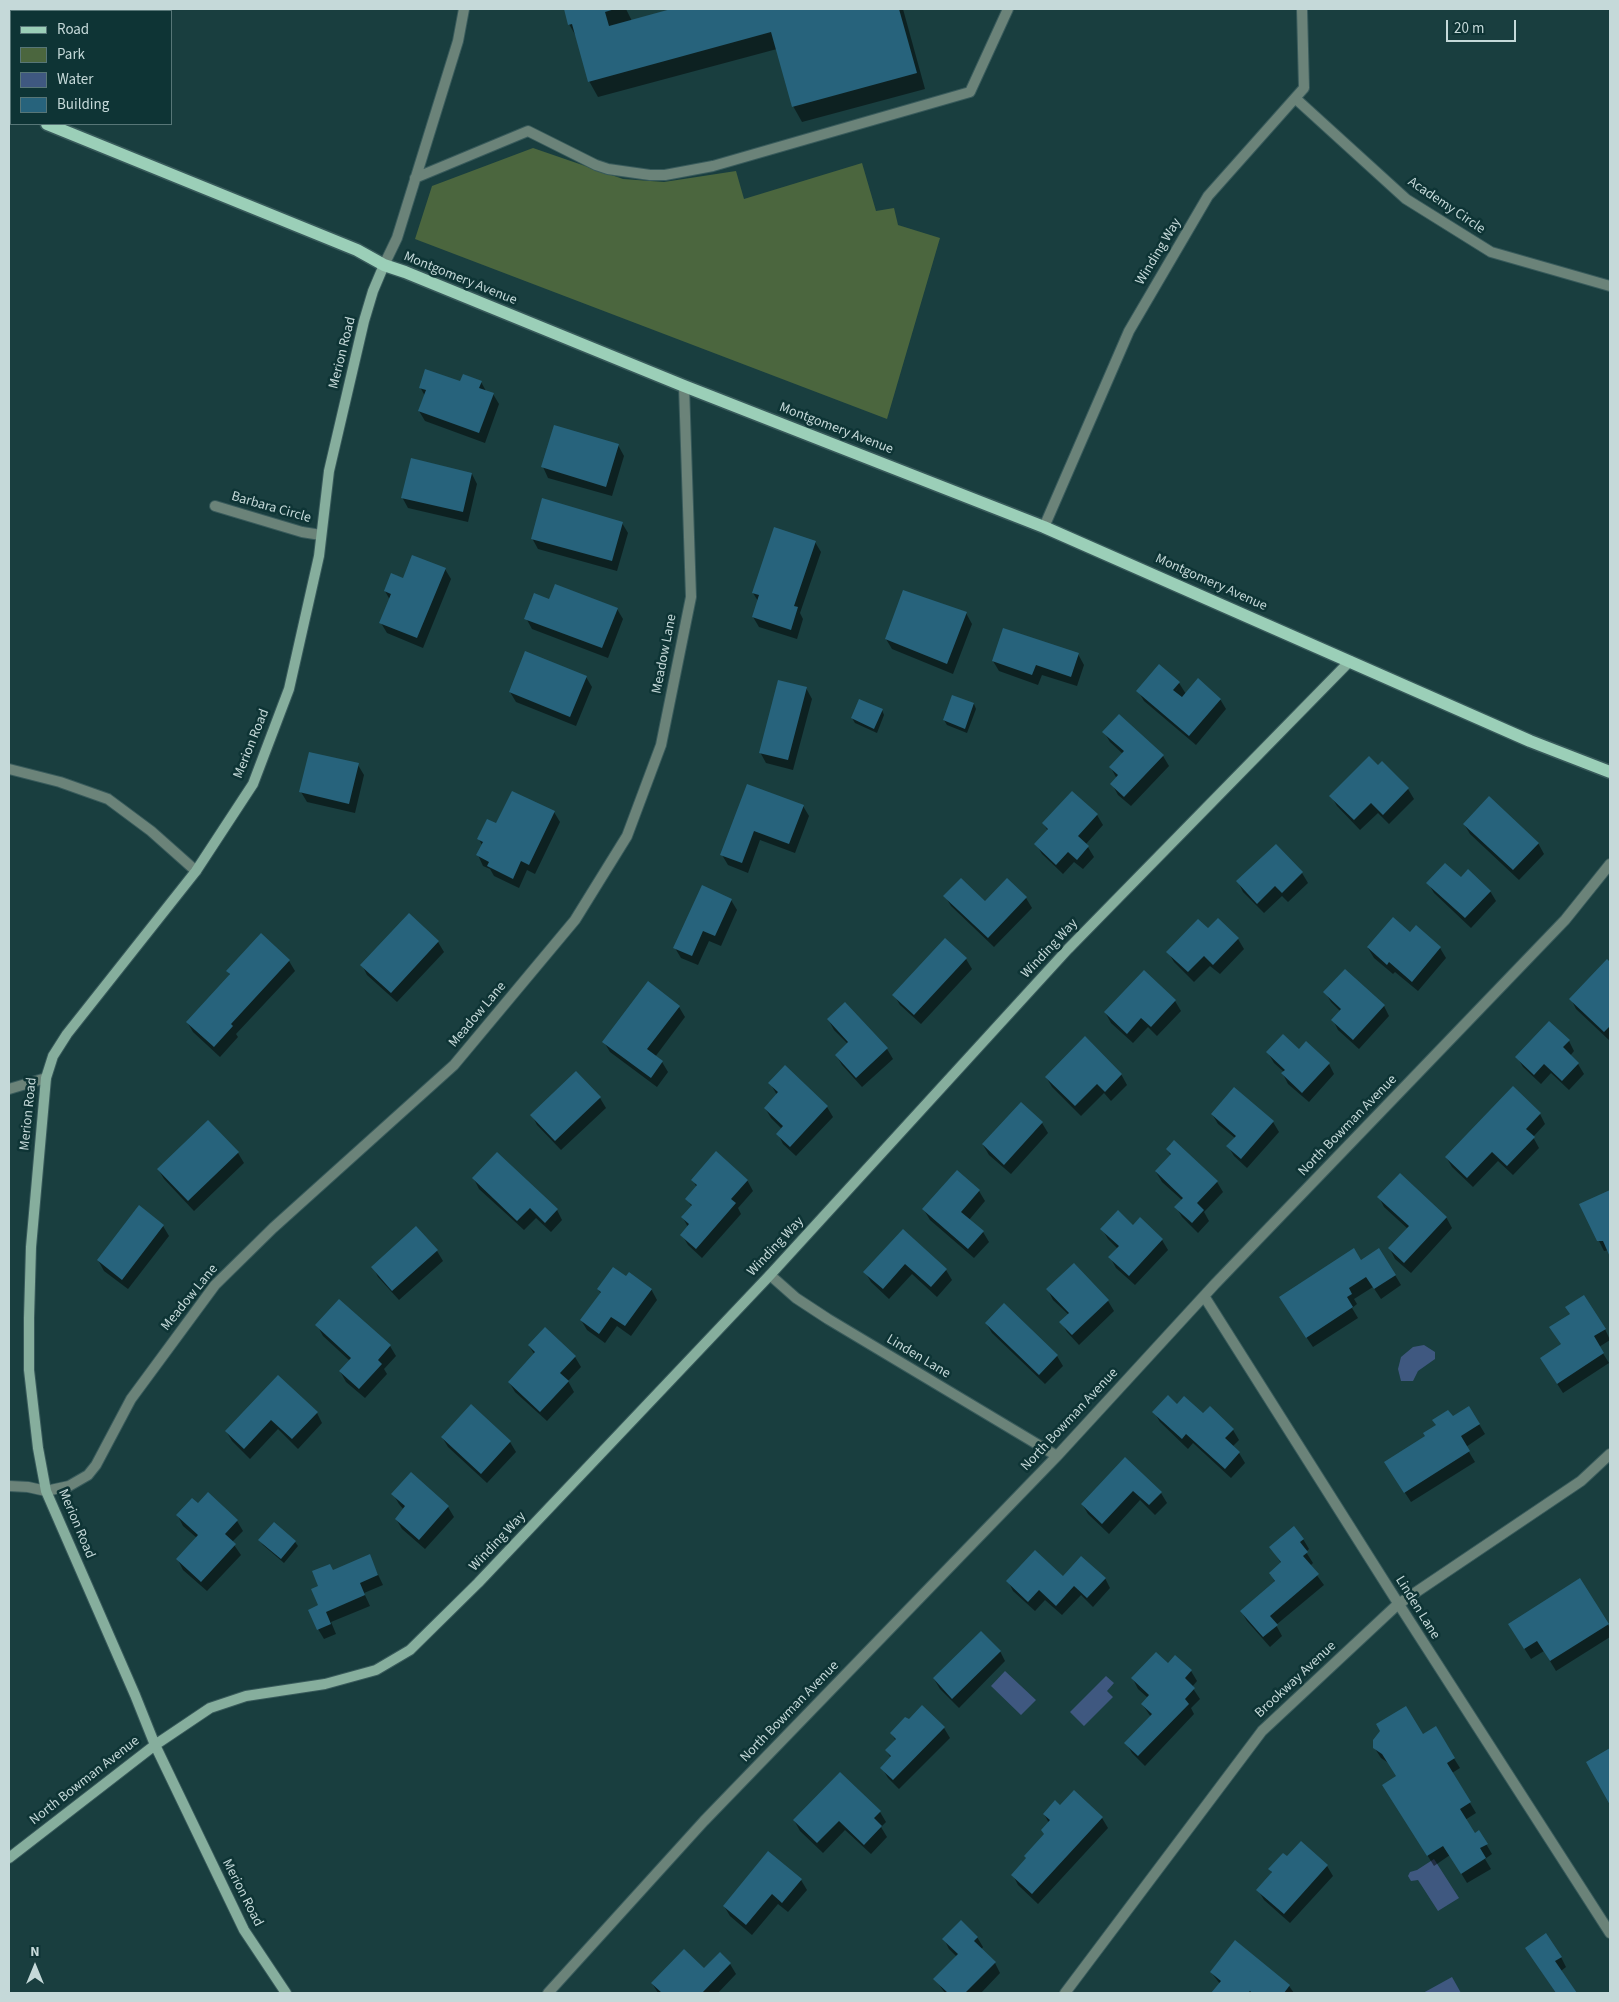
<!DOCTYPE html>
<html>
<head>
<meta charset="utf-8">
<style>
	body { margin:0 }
	#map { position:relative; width:1619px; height:2002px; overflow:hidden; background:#193e3f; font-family:"Source Sans 3",sans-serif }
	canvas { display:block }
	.frame { position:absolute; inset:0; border:10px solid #c5d9d9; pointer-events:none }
	.legend { position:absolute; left:10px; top:10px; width:162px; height:115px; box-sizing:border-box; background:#0e3435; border:1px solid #577677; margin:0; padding:6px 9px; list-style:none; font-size:15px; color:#c5d9d9 }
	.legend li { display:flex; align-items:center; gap:10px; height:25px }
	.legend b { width:25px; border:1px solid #577677 }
	.north { position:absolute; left:10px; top:1942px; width:50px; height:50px; -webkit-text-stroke:4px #0e3435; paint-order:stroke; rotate:0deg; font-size:14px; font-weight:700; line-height:20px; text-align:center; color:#c5d9d9 }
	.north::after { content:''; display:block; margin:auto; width:18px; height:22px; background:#c5d9d9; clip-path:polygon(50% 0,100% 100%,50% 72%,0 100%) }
	.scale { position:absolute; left:1446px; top:20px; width:70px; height:22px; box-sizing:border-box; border:2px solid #c5d9d9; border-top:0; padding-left:6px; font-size:15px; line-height:18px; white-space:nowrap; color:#c5d9d9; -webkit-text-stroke:4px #0e3435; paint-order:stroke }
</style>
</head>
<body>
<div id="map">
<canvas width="1619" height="2002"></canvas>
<div class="frame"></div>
<ul class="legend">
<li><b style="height:6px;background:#9bcfb8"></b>Road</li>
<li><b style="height:14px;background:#4b663e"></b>Park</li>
<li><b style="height:14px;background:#3f5880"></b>Water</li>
<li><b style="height:14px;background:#27637c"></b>Building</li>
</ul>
<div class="north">N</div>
<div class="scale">20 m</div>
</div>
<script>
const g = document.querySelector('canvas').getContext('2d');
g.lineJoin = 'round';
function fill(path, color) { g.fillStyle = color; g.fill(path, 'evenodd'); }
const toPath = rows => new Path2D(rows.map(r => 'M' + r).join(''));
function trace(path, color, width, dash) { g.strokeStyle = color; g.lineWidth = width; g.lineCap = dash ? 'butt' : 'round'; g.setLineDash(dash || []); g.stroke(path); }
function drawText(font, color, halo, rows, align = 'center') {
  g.font = font + ' "Source Sans 3",sans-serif'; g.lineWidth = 5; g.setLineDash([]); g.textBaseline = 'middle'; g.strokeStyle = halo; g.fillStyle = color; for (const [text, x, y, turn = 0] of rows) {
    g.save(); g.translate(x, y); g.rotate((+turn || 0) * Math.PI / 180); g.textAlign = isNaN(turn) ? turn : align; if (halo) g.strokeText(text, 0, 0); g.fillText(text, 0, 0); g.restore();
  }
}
fill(toPath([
	[533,148,623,179,664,182,736,171,744,199,862,163,876,211,894,208,898,225,940,238,887,419,415,239,432,186]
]), '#4b663e');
fill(toPath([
	[1424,1345,1435,1352,1435,1359,1418,1371,1413,1381,1401,1381,1398,1369,1401,1357,1413,1347],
	[1005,1671,1036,1700,1021,1715,991,1686],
	[1106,1676,1114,1683,1107,1691,1113,1697,1084,1726,1070,1712],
	[1434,1859,1459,1898,1438,1911,1418,1880,1411,1881,1408,1876,1410,1872,1417,1870],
	[1452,1977,1461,1993,1423,1993]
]), '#3f5880');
fill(toPath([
	[565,9,626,9,632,21,676,9,903,9,925,89,802,122,793,106,777,49,598,97,589,81,577,38,569,24],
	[481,382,486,391,493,394,499,404,485,443,425,421,419,411,425,396,420,387],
	[618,445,624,456,612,496,548,478,543,467],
	[472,474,477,484,468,522,408,508,402,497],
	[622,523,628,533,617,571,538,549,532,538],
	[815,542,821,552,800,613,803,619,797,639,759,627,753,617,758,601,753,593],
	[445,569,451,579,423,648,387,633,381,623,390,600,385,591],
	[904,592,966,613,972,624,953,674,892,649,886,639],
	[550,600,617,609,623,619,608,658,532,629,526,618],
	[1078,654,1084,665,1077,686,1042,675,1038,685,999,671,993,661],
	[586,677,592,687,576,726,516,702,510,692],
	[1179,683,1186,694,1220,699,1226,709,1196,745,1144,701,1138,691],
	[806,688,812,699,793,770,766,763,760,752],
	[953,696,974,704,976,709,967,733,947,725,944,720],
	[882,710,884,715,877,733,855,723,852,718],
	[1104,732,1163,756,1169,766,1131,806,1118,795,1112,784,1117,779,1111,768,1123,754,1110,742],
	[1382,763,1408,789,1414,799,1389,824,1378,813,1360,830,1337,806,1331,796],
	[358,765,364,775,355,813,307,802,301,792],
	[748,785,803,806,809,816,795,853,760,840,748,873,728,865,722,855],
	[1072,792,1097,815,1103,825,1086,844,1094,857,1083,869,1074,862,1063,874,1042,854,1036,844,1048,831,1043,823],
	[554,812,560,822,535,874,527,870,519,888,494,876,490,869,483,866,478,855,482,845,479,839,497,825],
	[1464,824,1538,843,1544,854,1519,880,1470,834],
	[1276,846,1302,873,1308,883,1288,902,1282,896,1264,913,1243,892,1238,882],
	[1461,879,1490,891,1496,901,1471,928,1434,893,1428,883],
	[945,896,985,903,1026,898,1032,908,994,947,951,906],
	[731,900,737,910,721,946,709,941,698,965,681,958,675,948],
	[1218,920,1238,939,1244,949,1220,974,1210,966,1194,982,1174,962,1168,952,1208,930],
	[1410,934,1440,948,1446,958,1418,991,1395,972,1393,974,1374,958,1368,948],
	[261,935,289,961,295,971,236,1034,238,1037,220,1057,193,1032,187,1022,230,976,228,971],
	[438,942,444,952,397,1002,367,975,362,965],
	[966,959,972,969,921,1024,900,1005,894,995],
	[1607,961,1610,964,1610,1041,1576,1009,1571,999],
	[1325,992,1384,1006,1389,1016,1359,1049,1338,1030,1333,1020,1341,1012,1331,1002],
	[1175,1001,1181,1011,1157,1036,1148,1027,1133,1043,1111,1023,1105,1012],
	[679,1007,685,1017,655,1057,662,1062,668,1072,657,1087,610,1052,604,1042],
	[828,1019,887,1049,893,1059,862,1087,842,1065,836,1055,848,1044,834,1030],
	[1569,1041,1574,1051,1570,1056,1578,1064,1584,1074,1569,1090,1551,1073,1541,1084,1523,1067,1517,1057],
	[1299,1050,1329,1064,1334,1074,1309,1102,1288,1084,1283,1074,1284,1072,1274,1063,1268,1053],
	[785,1067,827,1107,833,1117,796,1156,783,1144,778,1134,782,1129,771,1118,765,1108,777,1095,770,1083],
	[1121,1074,1127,1085,1111,1101,1104,1093,1081,1116,1052,1087,1046,1077],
	[600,1098,606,1108,561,1150,537,1125,532,1115],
	[1212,1114,1273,1122,1279,1132,1247,1168,1234,1156,1228,1146,1235,1138,1218,1124],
	[1540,1114,1545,1124,1533,1137,1539,1148,1513,1175,1498,1161,1473,1187,1452,1167,1446,1157],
	[208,1121,238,1153,244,1163,194,1211,164,1179,158,1169],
	[1042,1123,1048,1133,1011,1174,989,1155,983,1145],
	[1167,1149,1217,1182,1223,1192,1204,1212,1209,1221,1198,1233,1182,1217,1176,1207,1182,1200,1162,1182,1156,1172,1171,1156],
	[957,1172,979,1191,985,1201,969,1220,983,1232,989,1242,974,1258,930,1220,924,1210],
	[474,1179,557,1210,562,1220,551,1232,536,1218,524,1230,479,1189],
	[693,1180,747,1180,753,1191,738,1208,741,1214,702,1258,688,1245,682,1235,688,1227,683,1218,692,1207,687,1199,697,1188],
	[1610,1192,1610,1254,1609,1250,1604,1251,1581,1205],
	[1379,1197,1446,1217,1452,1228,1411,1273,1395,1259,1390,1249,1408,1229,1384,1207],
	[163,1226,169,1236,128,1289,104,1271,98,1260],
	[1134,1227,1162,1240,1168,1250,1135,1285,1116,1268,1110,1257,1118,1249,1108,1239,1102,1229],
	[416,1228,437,1251,443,1261,399,1300,378,1277,373,1267],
	[903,1230,946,1270,952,1280,937,1297,912,1274,889,1299,871,1282,865,1272],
	[1361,1261,1395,1275,1401,1285,1381,1299,1373,1287,1354,1299,1357,1304,1352,1308,1358,1318,1313,1347,1286,1307],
	[626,1278,651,1289,657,1300,631,1336,617,1326,605,1343,587,1330,581,1320,601,1294,598,1289],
	[1048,1290,1108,1301,1114,1311,1079,1345,1067,1332,1061,1322,1069,1315,1053,1300],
	[986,1323,1057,1356,1063,1366,1045,1384,992,1333],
	[317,1325,390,1346,396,1356,384,1369,387,1374,365,1398,346,1382,340,1371,350,1361,323,1336],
	[545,1329,575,1357,581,1367,568,1381,574,1392,547,1421,515,1392,509,1382,535,1355,529,1346],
	[1605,1329,1610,1340,1599,1347,1609,1363,1563,1393,1547,1368,1562,1345],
	[278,1376,317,1413,322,1423,298,1449,278,1429,250,1459,232,1441,226,1431],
	[1177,1405,1233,1430,1239,1440,1232,1447,1239,1453,1245,1463,1231,1478,1193,1443,1188,1449,1160,1422,1154,1412],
	[1452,1418,1479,1424,1485,1434,1466,1447,1475,1462,1411,1502,1392,1473],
	[442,1437,510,1442,516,1452,487,1483,448,1447],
	[1125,1459,1161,1493,1167,1503,1155,1515,1140,1500,1109,1534,1088,1514,1082,1504],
	[393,1494,448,1507,454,1517,425,1549,402,1529,396,1519,404,1510,399,1504],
	[198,1505,237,1521,243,1531,232,1542,241,1555,207,1591,183,1570,178,1560,197,1538,183,1526,178,1516],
	[1303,1539,1309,1549,1306,1552,1313,1563,1310,1566,1324,1585,1276,1625,1282,1636,1270,1647,1247,1621,1241,1611,1275,1582,1270,1573,1281,1563,1271,1547],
	[260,1541,295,1542,298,1546,284,1563,263,1545],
	[369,1556,383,1585,364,1593,370,1606,331,1622,336,1634,324,1639,318,1629,319,1587,333,1571],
	[1063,1577,1105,1578,1110,1588,1093,1607,1081,1595,1062,1615,1045,1600,1035,1611,1013,1591,1008,1581],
	[1579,1579,1610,1628,1610,1637,1556,1671,1544,1651,1531,1659,1515,1634],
	[1000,1651,1005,1661,959,1708,940,1689,934,1679],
	[1168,1664,1191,1671,1197,1681,1192,1687,1200,1699,1191,1708,1194,1714,1145,1766,1132,1753,1126,1743,1151,1717,1142,1704,1148,1698,1138,1689,1133,1679],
	[944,1728,950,1738,899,1789,888,1778,882,1768,891,1758,886,1750,896,1741,891,1733],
	[1435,1728,1460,1768,1452,1773,1476,1813,1465,1820,1474,1835,1479,1832,1492,1854,1485,1859,1491,1869,1467,1883,1450,1855,1434,1866,1390,1795,1398,1776,1390,1764,1381,1758,1374,1747,1422,1735],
	[1610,1750,1610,1802,1588,1763],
	[1060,1807,1102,1818,1108,1828,1038,1904,1018,1885,1013,1875,1045,1835,1049,1823,1044,1814],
	[880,1812,886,1822,881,1827,887,1837,871,1854,845,1830,823,1853,800,1831,794,1820],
	[1301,1842,1327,1866,1333,1876,1290,1923,1264,1900,1258,1890,1272,1874,1270,1869,1287,1858],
	[801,1880,807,1890,788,1912,778,1904,752,1935,730,1916,724,1906],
	[977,1937,983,1947,981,1950,995,1963,1000,1973,981,1993,945,1993,935,1979,957,1957,949,1949,944,1939],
	[1236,1942,1289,1986,1294,1993,1212,1993,1220,1984,1211,1972],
	[720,1954,730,1964,736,1974,718,1993,658,1993,652,1983,704,1970],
	[1561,1957,1566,1967,1561,1971,1576,1993,1556,1993,1533,1958]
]), '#0007');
fill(toPath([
	[564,9,615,9,605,12,609,26,671,9,899,9,917,73,792,107,771,32,588,82,572,24,568,25],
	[425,369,460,381,463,374,482,381,479,388,494,393,479,433,418,411,426,390,419,388],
	[554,425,619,444,606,487,541,467],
	[411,458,472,473,463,512,401,498],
	[542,498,623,522,612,561,531,539],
	[774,527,816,541,794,606,798,607,791,630,752,617,759,595,752,593],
	[412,555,446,568,417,638,379,623,391,594,384,591,391,573,403,578],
	[555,584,618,608,602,648,524,619,534,593,549,599],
	[903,590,967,612,947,664,885,639],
	[1003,628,1079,653,1071,677,1036,665,1032,675,992,661],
	[525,651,587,676,570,717,509,692],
	[1159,664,1180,682,1173,690,1182,697,1198,678,1221,699,1189,736,1136,691],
	[778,680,807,687,788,760,759,753],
	[952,695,974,703,965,729,943,720],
	[859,699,883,709,874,729,851,718],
	[1119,714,1164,755,1124,797,1110,784,1118,775,1109,767,1124,751,1102,732],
	[309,752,359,763,349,804,299,792],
	[1369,756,1378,765,1382,761,1409,788,1383,815,1371,803,1354,820,1329,796],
	[747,784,804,805,789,844,754,831,742,863,720,855],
	[512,791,555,811,529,865,521,861,513,879,487,866,489,862,476,855,483,842,477,839,487,819,496,823],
	[1072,791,1098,814,1078,836,1089,846,1077,860,1068,852,1056,865,1034,844,1048,829,1042,823],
	[1489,796,1539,843,1513,870,1463,824],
	[1276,844,1303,872,1282,893,1275,886,1257,904,1236,881],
	[1445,863,1461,877,1468,869,1491,891,1465,918,1426,883],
	[961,878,985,901,1007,878,1027,897,988,938,943,896],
	[702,885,732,899,715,936,703,931,692,956,673,948],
	[409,913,439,941,391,993,360,965],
	[1393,917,1410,932,1416,925,1441,947,1412,982,1389,962,1387,965,1367,947],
	[1218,918,1239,938,1213,965,1204,956,1188,972,1166,952,1198,919,1208,928],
	[261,933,290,960,231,1024,233,1026,214,1047,186,1022,230,974,226,971],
	[945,938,967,958,914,1015,892,995],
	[1607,959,1610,962,1610,1026,1604,1032,1569,999],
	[1345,969,1385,1005,1353,1040,1331,1020,1341,1009,1323,992],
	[1144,970,1176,1000,1151,1027,1141,1018,1127,1034,1104,1012],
	[648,981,680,1006,647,1049,663,1061,651,1078,602,1042],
	[845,1002,888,1048,856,1078,835,1055,848,1042,827,1019],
	[1549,1021,1570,1040,1563,1047,1579,1063,1562,1081,1544,1064,1534,1075,1515,1057],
	[1283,1034,1299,1049,1306,1041,1330,1063,1302,1093,1281,1073,1285,1070,1266,1052],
	[1085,1036,1122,1074,1105,1092,1097,1084,1075,1106,1045,1077],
	[785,1065,828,1106,790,1147,776,1134,783,1126,764,1108,778,1092,768,1083],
	[576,1071,601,1097,555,1141,530,1115],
	[1513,1086,1541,1113,1526,1129,1535,1137,1507,1166,1492,1152,1467,1178,1445,1157],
	[1234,1087,1274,1121,1241,1159,1226,1146,1236,1136,1211,1114],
	[1021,1102,1043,1122,1004,1165,982,1144],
	[208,1120,239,1152,188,1201,157,1169],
	[1174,1140,1218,1181,1197,1203,1204,1210,1192,1223,1174,1207,1183,1198,1155,1171,1171,1154,1166,1149],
	[716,1151,748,1180,731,1199,736,1203,696,1249,680,1235,689,1224,681,1217,692,1205,685,1199,697,1185,691,1180],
	[497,1152,558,1209,545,1223,530,1208,517,1221,472,1178],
	[957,1170,980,1190,961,1212,984,1231,968,1249,922,1209],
	[1400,1173,1447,1217,1404,1263,1388,1248,1409,1226,1377,1197],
	[1610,1190,1610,1257,1603,1241,1597,1241,1579,1204],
	[139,1205,164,1225,122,1280,97,1260],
	[1118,1210,1133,1225,1140,1217,1163,1239,1129,1276,1108,1257,1119,1246,1100,1229],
	[416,1226,438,1250,392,1291,371,1267],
	[903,1229,947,1269,931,1287,905,1264,883,1289,863,1272],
	[1354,1248,1361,1260,1379,1248,1396,1275,1374,1289,1366,1277,1349,1288,1352,1294,1347,1297,1353,1307,1306,1338,1279,1297],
	[1074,1263,1109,1300,1072,1335,1059,1322,1069,1313,1046,1289],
	[613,1267,626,1276,629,1272,652,1289,625,1326,611,1317,599,1334,580,1320,601,1292,597,1289],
	[1584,1295,1606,1329,1594,1336,1604,1353,1557,1384,1540,1358,1561,1344,1549,1327,1570,1314,1565,1307],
	[339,1299,391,1345,378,1360,382,1364,359,1389,339,1371,351,1358,315,1325],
	[1004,1303,1058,1355,1039,1375,985,1323],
	[545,1327,576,1356,560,1373,569,1381,540,1412,508,1382,535,1352,528,1345],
	[278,1375,318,1412,292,1439,271,1420,244,1449,225,1431],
	[1168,1395,1177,1404,1184,1396,1203,1413,1210,1406,1234,1429,1225,1438,1240,1452,1225,1469,1186,1434,1182,1439,1152,1412],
	[471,1404,511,1441,481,1474,441,1437],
	[1469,1406,1480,1424,1461,1436,1470,1451,1404,1493,1384,1462,1425,1436,1423,1433,1436,1425,1432,1420,1448,1410,1453,1416],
	[1125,1457,1162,1492,1149,1505,1133,1491,1102,1524,1081,1504],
	[411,1472,449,1506,419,1540,395,1519,405,1506,391,1494],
	[208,1492,238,1520,225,1534,236,1544,201,1582,176,1559,198,1535,176,1515,192,1498,198,1503],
	[274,1522,296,1541,281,1559,258,1540],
	[1294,1526,1304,1539,1300,1542,1308,1552,1303,1556,1319,1574,1270,1616,1278,1625,1263,1637,1240,1611,1275,1581,1269,1573,1281,1562,1269,1547],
	[1035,1550,1063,1576,1081,1556,1106,1578,1087,1598,1074,1586,1056,1606,1039,1590,1028,1602,1006,1581],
	[370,1554,378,1575,360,1583,365,1595,326,1612,331,1624,317,1630,308,1610,318,1605,311,1589,318,1586,312,1571,330,1564,333,1570],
	[1580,1578,1609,1624,1550,1661,1537,1641,1524,1649,1508,1624],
	[981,1631,1001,1651,952,1699,933,1678],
	[1156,1652,1168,1663,1175,1655,1192,1670,1185,1678,1195,1688,1185,1699,1189,1704,1138,1756,1124,1743,1152,1714,1141,1704,1149,1695,1131,1678],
	[922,1705,945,1727,893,1780,880,1768,891,1756,885,1750,896,1739,890,1733,905,1717,909,1719],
	[1406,1706,1423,1734,1436,1726,1455,1758,1447,1763,1471,1802,1460,1809,1475,1833,1479,1830,1488,1844,1480,1848,1486,1858,1461,1874,1443,1846,1427,1856,1382,1785,1396,1776,1382,1754,1373,1748,1373,1740,1380,1731,1376,1724],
	[1610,1748,1610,1805,1586,1762],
	[840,1772,881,1811,874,1818,882,1826,864,1845,839,1821,817,1843,793,1820],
	[1074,1790,1103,1817,1032,1894,1011,1875,1026,1858,1024,1856,1044,1834,1041,1830,1050,1820,1043,1814,1055,1800,1060,1805],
	[1301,1841,1328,1865,1284,1914,1256,1890,1272,1872,1268,1869,1283,1853,1287,1856],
	[768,1851,802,1879,782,1903,772,1894,746,1925,723,1906],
	[961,1920,978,1937,974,1941,996,1962,965,1993,948,1993,933,1979,958,1954,942,1939],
	[1546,1933,1562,1957,1555,1961,1577,1993,1556,1993,1525,1948],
	[1235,1940,1290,1985,1284,1993,1252,1993,1250,1991,1248,1993,1211,1993,1221,1981,1210,1972],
	[684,1949,704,1968,720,1952,731,1963,702,1993,662,1993,651,1983]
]), '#27637c');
const lane = toPath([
	[415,178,528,131,596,165,608,169,650,175,665,175,713,166,970,92,1008,9],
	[384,265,397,238,458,41,464,9]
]);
const street = toPath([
	[1295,98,1406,199,1491,252,1610,286],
	[215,506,302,532,321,535],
	[1044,527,1129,331,1208,196,1304,88,1302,9],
	[9,769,60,782,108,799,151,831,196,871],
	[9,1089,46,1078],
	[770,1275,796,1298,828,1319,1057,1456],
	[1204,1296,1398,1603,1610,1933],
	[9,1486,28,1487,46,1491,69,1486,88,1475,96,1465,131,1399,215,1285,273,1228,454,1065,575,920,627,836,661,745,691,597,684,386],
	[548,1993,704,1821,1057,1456,1215,1284,1565,920,1610,864],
	[1065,1993,1262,1731,1397,1605,1581,1481,1610,1454]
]);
const secondary = toPath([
	[9,1858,155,1745,210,1708,246,1696,325,1684,376,1670,410,1650,478,1583,770,1275,1068,949,1350,661],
	[286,1993,244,1930,155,1745,135,1695,46,1491,38,1448,29,1370,29,1318,31,1247,46,1078,53,1056,67,1034,196,871,253,784,289,689,319,556,329,471,364,321,373,291,384,265]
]);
const primary = toPath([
	[9,108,11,109],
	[47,124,357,250,384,265,405,272,684,386,1044,527,1530,741,1610,772]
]);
trace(lane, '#385a5b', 12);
trace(street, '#385a5b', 12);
trace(secondary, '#385a5b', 12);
trace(primary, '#385a5b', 15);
trace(lane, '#6b8379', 10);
trace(street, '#6b8379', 10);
trace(secondary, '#86ae9d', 10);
trace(primary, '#9bcfb8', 12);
drawText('14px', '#c5d9d9', '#0e3435', [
	["Academy Circle",1446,206,34],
	["Winding Way",1159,252,-59],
	["Montgomery Avenue",460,279,22],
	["Merion Road",343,353,-76],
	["Montgomery Avenue",836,429,21],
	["Barbara Circle",271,508,16],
	["Montgomery Avenue",1211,583,24],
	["Meadow Lane",665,654,-79],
	["Merion Road",252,744,-68],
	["Winding Way",1050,949,-47],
	["Meadow Lane",478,1015,-50],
	["Merion Road",29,1114,-84],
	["North Bowman Avenue",1348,1126,-46],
	["Winding Way",776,1247,-47],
	["Meadow Lane",190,1298,-51],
	["Linden Lane",918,1357,31],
	["North Bowman Avenue",1070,1420,-47],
	["Merion Road",76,1524,67],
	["Winding Way",498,1542,-47],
	["Linden Lane",1417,1608,58],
	["Brookway Avenue",1296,1680,-43],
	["North Bowman Avenue",790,1712,-46],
	["North Bowman Avenue",85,1781,-38],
	["Merion Road",242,1893,63]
]);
</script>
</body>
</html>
